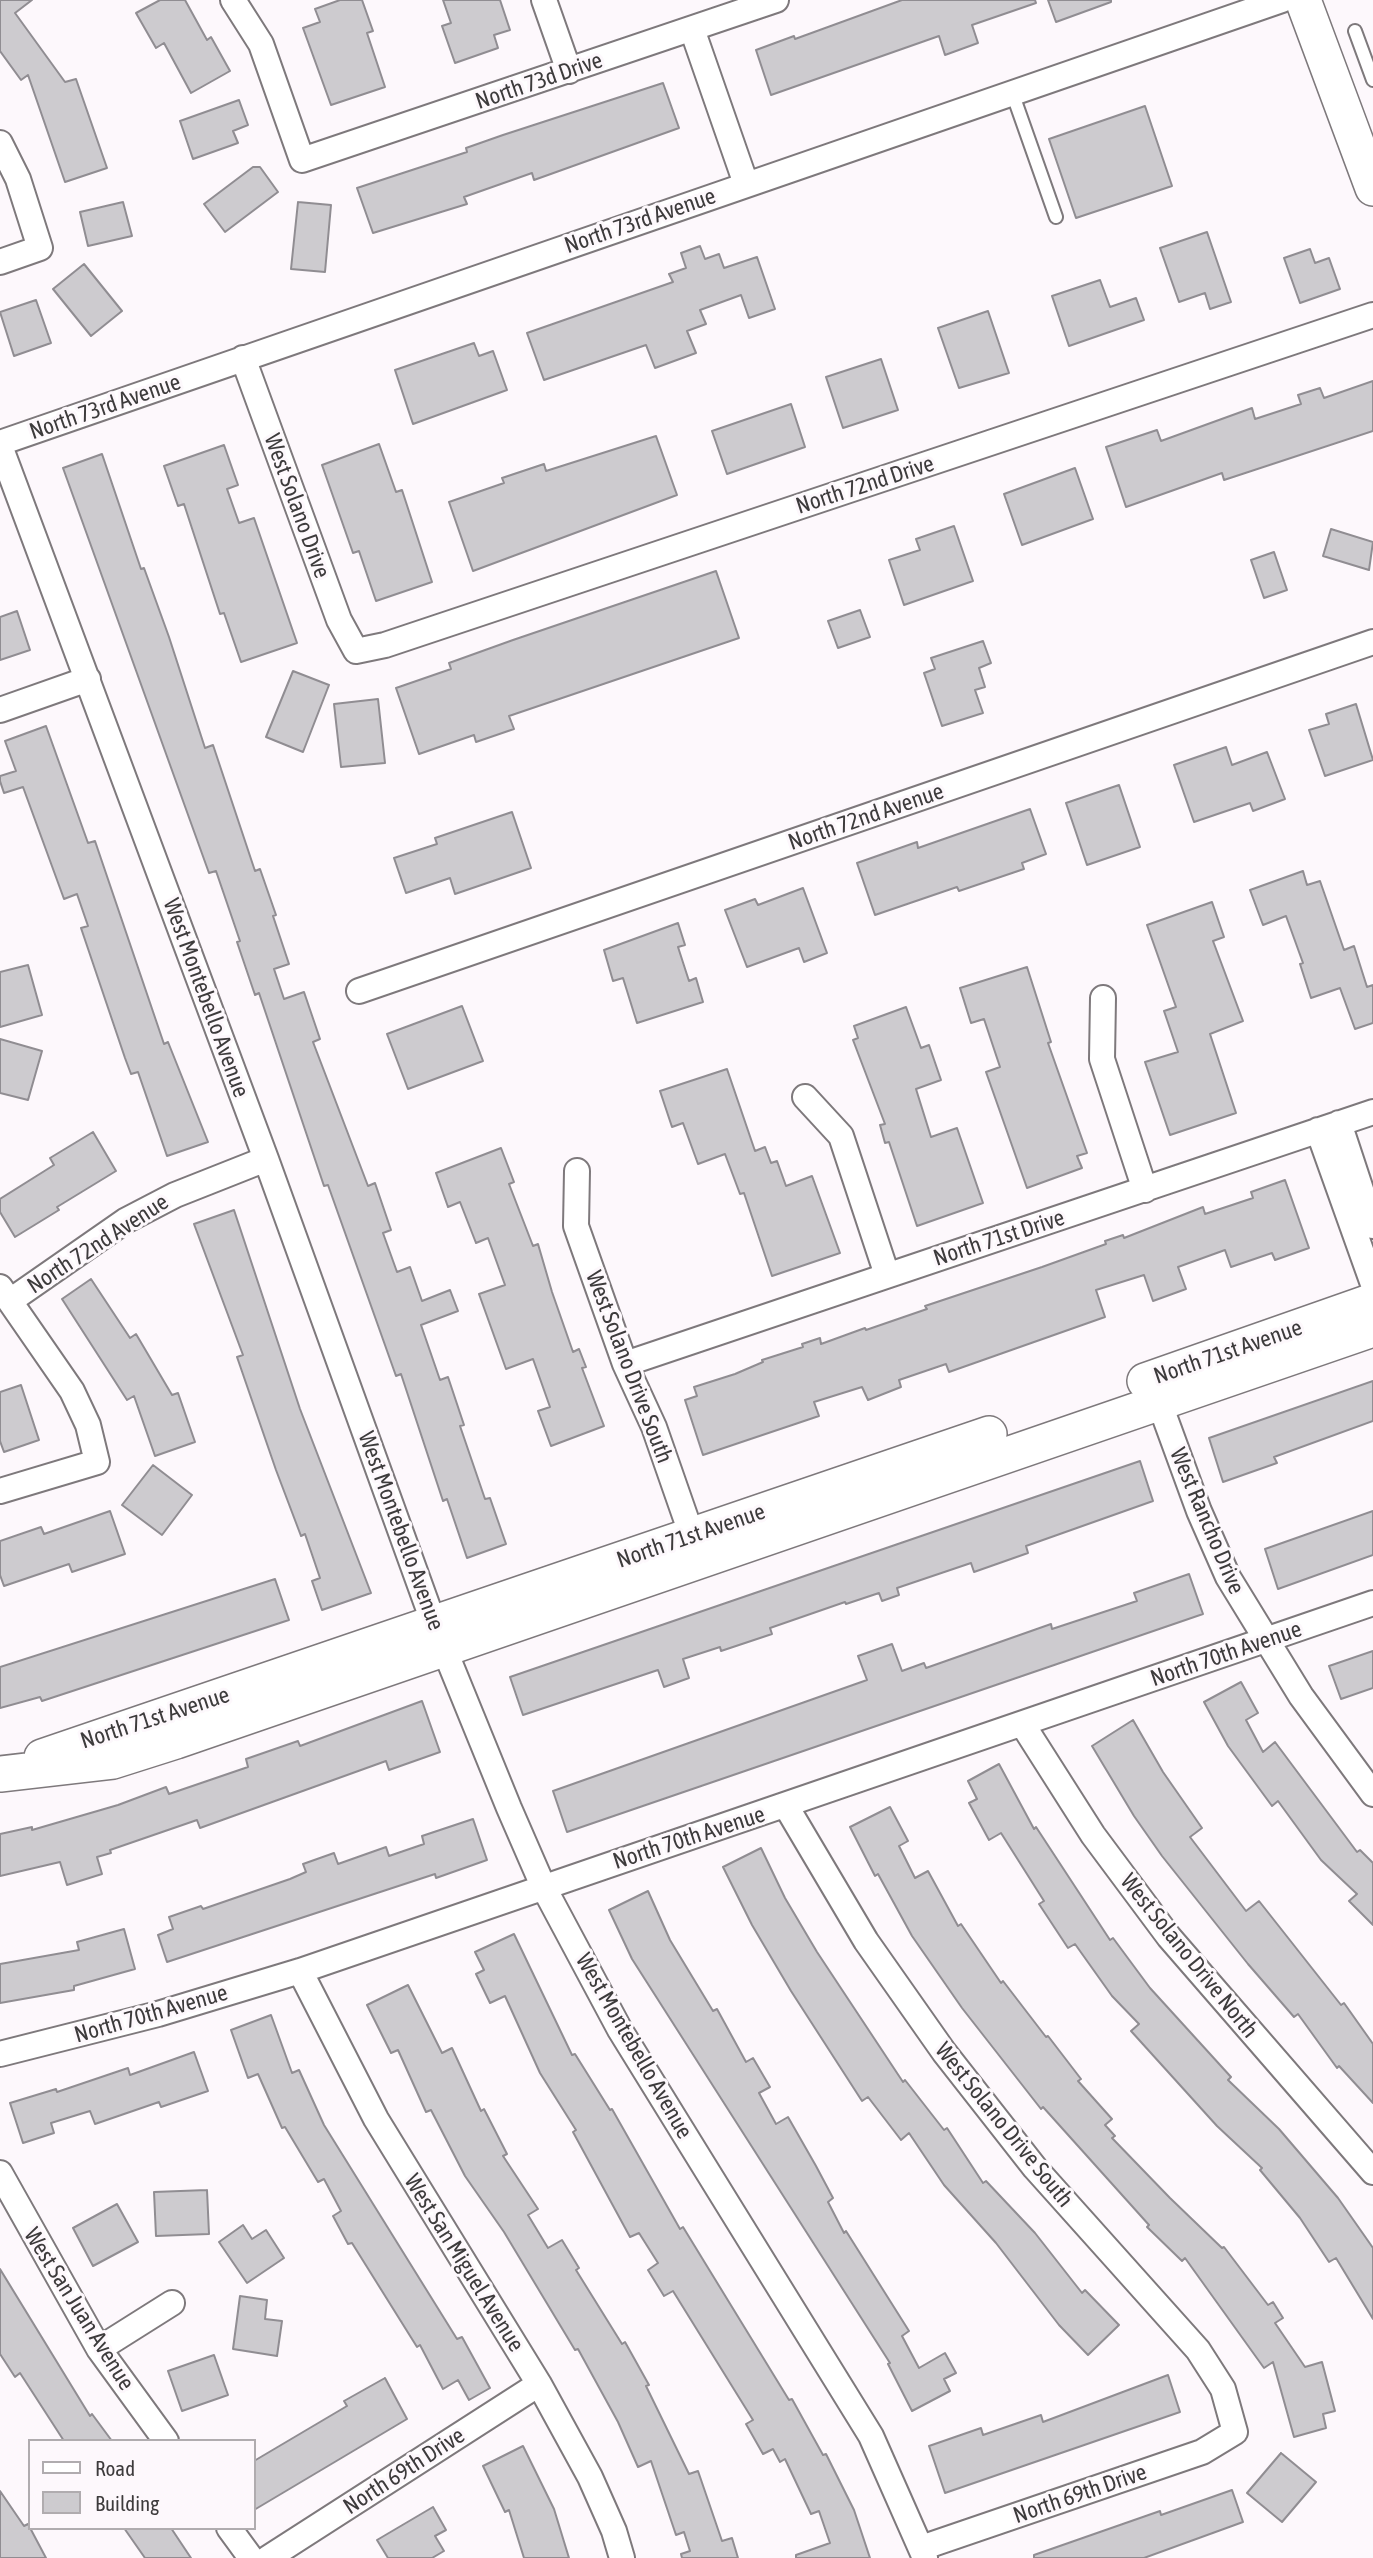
<!DOCTYPE html>
<html>
<head>
<meta charset="utf-8">
<style>
	body { margin:0 }
	#map { position:relative; width:1373px; height:2558px; overflow:hidden; background:#fdf8fc; font-family:"Asap Condensed",sans-serif }
	canvas { display:block }
	.legend { position:absolute; left:28px; top:2439px; width:228px; height:91px; box-sizing:border-box; background:#fdf8fc; border:2px solid #b0acaf; margin:0; padding:9px 12px; list-style:none; font-size:21px; color:#3d3b3c }
	.legend li { display:flex; align-items:center; gap:14px; height:35px }
	.legend b { width:35px; border:2px solid #b0acaf }
</style>
</head>
<body>
<div id="map">
<canvas width="1373" height="2558"></canvas>
<ul class="legend">
<li><b style="height:9px;background:#fff"></b>Road</li>
<li><b style="height:19px;background:#cdcbcf"></b>Building</li>
</ul>
</div>
<script>
const g = document.querySelector('canvas').getContext('2d');
g.lineJoin = 'round';
function fill(path, color) { g.fillStyle = color; g.fill(path, 'evenodd'); }
const toPath = rows => new Path2D(rows.map(r => 'M' + r).join(''));
function trace(path, color, width, dash) { g.strokeStyle = color; g.lineWidth = width; g.lineCap = dash ? 'butt' : 'round'; g.setLineDash(dash || []); g.stroke(path); }
function drawText(font, color, halo, rows, align = 'center') {
  g.font = font + ' "Asap Condensed",sans-serif'; g.lineWidth = 6; g.setLineDash([]); g.textBaseline = 'middle'; g.strokeStyle = halo; g.fillStyle = color; for (const [text, x, y, turn = 0] of rows) {
    g.save(); g.translate(x, y); g.rotate((+turn || 0) * Math.PI / 180); g.textAlign = isNaN(turn) ? turn : align; if (halo) g.strokeText(text, 0, 0); g.fillText(text, 0, 0); g.restore();
  }
}
const building = toPath([
	[0,0,32,0,15,13,65,82,76,79,107,168,65,182,28,75,21,80,0,51,0,0],
	[160,0,185,0,207,40,211,37,230,71,191,93,164,43,156,48,136,13,160,0],
	[340,0,362,0,373,31,367,33,385,87,331,105,303,28,320,22,315,9,340,0],
	[443,0,500,0,510,30,494,35,498,48,455,63,442,26,451,23,443,0],
	[902,0,1035,0,1036,3,972,25,978,43,945,55,939,36,771,95,756,50,794,36,795,39,902,0],
	[1048,0,1111,0,1111,2,1056,22,1048,0],
	[663,83,679,128,534,180,532,173,464,197,467,204,373,233,357,188,467,152,466,148,503,135,663,83],
	[239,100,248,125,233,131,238,143,193,159,180,121,239,100],
	[1145,106,1172,186,1076,218,1049,139,1145,106],
	[253,167,260,167,278,192,225,232,204,204,253,167],
	[123,202,132,236,88,246,80,212,123,202],
	[298,202,331,205,325,272,291,269,298,202],
	[1207,232,1231,302,1210,309,1205,293,1179,302,1160,248,1207,232],
	[700,246,705,259,719,254,724,268,757,257,775,309,749,318,741,295,700,310,706,324,687,331,696,353,655,368,646,345,544,380,527,333,673,282,669,274,686,268,681,253,700,246],
	[1310,249,1315,263,1329,258,1340,289,1300,303,1284,258,1310,249],
	[84,264,122,311,91,336,53,289,84,264],
	[1100,280,1110,307,1136,298,1144,320,1069,346,1052,296,1100,280],
	[36,300,51,343,14,356,0,312,36,300],
	[988,311,1009,373,959,388,938,328,988,311],
	[474,343,479,356,493,351,507,390,413,424,395,370,474,343],
	[881,359,898,410,843,428,826,377,881,359],
	[1373,381,1373,431,1224,480,1222,473,1126,507,1106,447,1157,430,1161,441,1252,408,1255,419,1301,404,1298,395,1320,388,1324,398,1373,381],
	[791,404,805,447,727,474,712,431,791,404],
	[656,436,677,495,473,571,449,502,504,483,502,478,544,464,546,471,656,436],
	[379,444,396,492,402,490,432,582,376,601,359,551,353,553,322,465,379,444],
	[224,445,238,485,227,489,239,523,254,518,297,643,241,662,224,613,220,614,184,504,178,506,164,466,224,445],
	[102,454,141,569,144,568,169,637,205,748,213,745,255,871,260,869,276,915,273,916,289,964,274,969,284,999,304,992,320,1039,313,1042,368,1186,375,1183,391,1230,383,1233,397,1272,410,1267,422,1301,450,1290,458,1311,421,1325,440,1380,448,1377,464,1425,460,1426,485,1499,490,1498,506,1544,467,1558,447,1499,443,1501,401,1374,396,1376,328,1185,324,1186,259,993,255,995,237,942,240,941,216,871,209,873,63,468,102,454],
	[1075,468,1093,519,1022,545,1004,494,1075,468],
	[954,526,973,581,904,605,889,560,920,550,916,539,954,526],
	[1331,529,1373,542,1369,570,1323,556,1331,529],
	[1274,552,1287,590,1264,598,1251,560,1274,552],
	[716,571,739,638,509,716,514,729,476,742,474,735,419,754,396,688,451,669,449,663,513,640,716,571],
	[860,610,870,637,838,648,828,621,860,610],
	[17,611,30,650,0,660,0,617,17,611],
	[983,641,991,663,979,668,985,687,975,690,983,713,942,726,924,673,935,669,931,658,983,641],
	[293,671,329,685,303,752,266,737,293,671],
	[378,699,385,763,341,767,334,704,378,699],
	[1356,704,1373,760,1325,776,1309,730,1329,724,1326,714,1356,704],
	[46,726,88,843,95,841,164,1044,168,1042,208,1142,167,1156,138,1072,131,1074,125,1058,81,928,88,926,77,894,64,899,23,787,4,793,0,781,0,776,16,771,5,741,46,726],
	[1226,747,1232,765,1267,752,1285,799,1253,811,1250,803,1194,822,1174,765,1226,747],
	[1119,785,1140,847,1087,865,1066,803,1119,785],
	[1030,809,1046,854,1022,863,1024,869,959,891,957,887,875,915,857,863,917,842,918,848,1030,809],
	[512,812,531,868,455,894,450,878,406,893,394,858,437,844,435,838,512,812],
	[1303,871,1307,885,1320,881,1344,950,1354,946,1367,987,1373,985,1373,1023,1355,1029,1340,988,1311,998,1300,964,1303,963,1286,916,1263,925,1250,890,1303,871],
	[803,888,827,953,804,962,799,948,747,967,725,910,755,899,758,905,803,888],
	[1212,902,1224,937,1213,941,1243,1021,1210,1034,1236,1113,1170,1135,1145,1062,1178,1052,1164,1011,1176,1007,1147,925,1212,902],
	[678,923,685,945,678,947,689,981,696,978,703,1002,637,1023,623,978,613,981,604,950,678,923],
	[28,965,42,1015,0,1027,0,972,28,965],
	[1027,967,1051,1042,1048,1043,1087,1153,1077,1156,1082,1168,1027,1188,986,1072,1000,1067,984,1019,971,1023,960,988,1027,967],
	[462,1006,483,1061,408,1089,387,1034,462,1006],
	[906,1007,921,1048,929,1045,941,1080,916,1089,931,1137,957,1128,983,1203,917,1226,889,1142,885,1143,880,1125,885,1124,853,1040,858,1038,854,1026,906,1007],
	[0,1039,42,1051,28,1100,0,1093,0,1039],
	[727,1069,755,1151,765,1147,771,1163,777,1161,786,1186,812,1176,840,1253,772,1276,744,1193,740,1194,725,1154,698,1164,683,1123,672,1127,660,1091,727,1069],
	[93,1132,116,1171,57,1207,59,1210,15,1237,0,1212,0,1199,54,1165,50,1158,93,1132],
	[501,1148,514,1182,509,1184,533,1246,538,1244,552,1292,573,1352,579,1349,586,1367,582,1368,604,1426,551,1446,538,1411,550,1407,533,1359,506,1369,479,1294,505,1285,488,1238,476,1243,460,1202,448,1207,436,1173,501,1148],
	[1285,1180,1309,1248,1275,1260,1272,1253,1231,1267,1225,1250,1178,1267,1186,1289,1153,1301,1144,1275,1096,1290,1105,1317,949,1372,946,1364,899,1380,901,1387,868,1400,862,1387,814,1402,819,1416,703,1455,685,1400,697,1396,694,1387,735,1374,763,1362,762,1360,803,1347,802,1344,820,1338,821,1344,865,1328,866,1330,927,1309,925,1306,1042,1267,1106,1244,1105,1241,1123,1235,1124,1238,1203,1207,1205,1214,1253,1198,1251,1192,1285,1180],
	[234,1210,300,1409,371,1593,322,1610,312,1581,320,1578,305,1534,301,1536,276,1470,237,1357,243,1355,194,1224,234,1210],
	[91,1279,130,1338,136,1334,172,1395,178,1393,195,1442,155,1456,134,1396,127,1400,62,1299,91,1279],
	[1373,1381,1373,1421,1274,1457,1277,1463,1223,1482,1209,1438,1373,1381],
	[21,1385,39,1440,4,1452,0,1441,0,1392,21,1385],
	[1140,1461,1153,1501,1026,1546,1028,1553,974,1572,971,1563,897,1588,899,1595,882,1601,879,1593,846,1604,845,1602,770,1628,772,1634,721,1651,720,1647,683,1659,689,1678,664,1687,658,1670,523,1715,510,1677,1140,1461],
	[153,1465,192,1495,162,1535,122,1505,153,1465],
	[110,1511,125,1554,72,1572,69,1564,4,1586,0,1575,0,1541,41,1527,44,1534,110,1511],
	[1373,1511,1373,1555,1278,1589,1265,1549,1373,1511],
	[1189,1574,1203,1614,567,1832,553,1791,867,1680,858,1656,892,1644,902,1671,924,1663,926,1668,1051,1624,1052,1629,1137,1601,1134,1593,1189,1574],
	[275,1579,289,1620,42,1701,40,1697,0,1708,0,1667,275,1579],
	[1373,1651,1373,1688,1341,1699,1329,1666,1373,1651],
	[1241,1682,1258,1713,1246,1720,1263,1752,1275,1742,1357,1852,1360,1850,1373,1863,1373,1925,1349,1901,1357,1894,1321,1860,1278,1801,1272,1806,1228,1746,1204,1702,1241,1682],
	[422,1701,440,1752,389,1770,386,1761,200,1828,197,1820,110,1850,111,1853,97,1857,102,1874,67,1885,60,1862,0,1876,0,1834,32,1827,32,1830,118,1805,166,1787,169,1794,248,1767,246,1759,298,1741,300,1746,422,1701],
	[1133,1720,1163,1772,1202,1828,1190,1837,1246,1911,1259,1901,1341,2005,1344,2003,1373,2044,1373,2103,1339,2066,1337,2068,1298,2014,1294,2017,1248,1964,1162,1856,1134,1816,1092,1746,1133,1720],
	[999,1764,1034,1829,1036,1827,1110,1940,1113,1938,1150,1988,1231,2077,1228,2080,1279,2129,1338,2198,1373,2248,1373,2319,1336,2258,1329,2262,1300,2218,1260,2170,1262,2168,1217,2126,1131,2031,1139,2024,1112,1996,1075,1944,1068,1948,1039,1904,1044,1901,1001,1833,989,1840,969,1803,977,1799,968,1781,999,1764],
	[890,1807,908,1841,899,1846,915,1878,928,1871,958,1926,961,1924,1001,1983,1003,1981,1046,2037,1048,2036,1081,2079,1078,2081,1112,2119,1105,2125,1115,2136,1112,2138,1170,2198,1222,2248,1224,2247,1268,2305,1273,2302,1283,2318,1275,2323,1305,2367,1322,2362,1335,2411,1323,2414,1326,2428,1294,2437,1273,2362,1264,2368,1185,2258,1182,2261,1147,2227,1149,2225,1043,2107,1041,2109,962,2008,912,1936,878,1874,875,1876,850,1827,890,1807],
	[473,1819,487,1860,436,1878,435,1874,167,1962,158,1935,173,1929,169,1917,201,1906,203,1909,290,1879,306,1872,303,1864,334,1853,338,1864,386,1847,389,1856,424,1844,422,1836,473,1819],
	[761,1848,785,1898,817,1952,903,2082,905,2080,944,2130,947,2128,983,2183,986,2181,1035,2233,1082,2293,1085,2290,1119,2325,1088,2355,1059,2325,996,2243,944,2185,909,2133,901,2140,868,2097,862,2101,791,1991,752,1925,723,1867,761,1848],
	[648,1891,670,1940,713,2011,717,2009,746,2062,753,2058,770,2087,759,2093,776,2124,788,2117,816,2166,833,2198,828,2202,844,2233,846,2231,909,2331,902,2336,919,2368,945,2353,956,2373,944,2379,950,2391,912,2411,888,2364,890,2363,632,1959,609,1910,648,1891],
	[124,1929,135,1969,74,1986,74,1990,0,2003,0,1964,79,1950,77,1942,124,1929],
	[514,1934,572,2055,575,2054,610,2110,612,2109,680,2229,683,2227,789,2400,792,2399,823,2455,826,2454,854,2510,870,2558,796,2558,796,2555,830,2543,819,2511,811,2514,785,2459,780,2462,773,2449,763,2454,746,2424,753,2420,673,2291,664,2296,648,2270,658,2263,639,2233,630,2237,573,2132,576,2130,540,2073,505,1996,490,2003,476,1974,484,1970,475,1952,514,1934],
	[408,1985,442,2053,452,2048,481,2111,484,2109,507,2154,503,2156,538,2209,528,2215,548,2248,562,2240,579,2268,576,2270,622,2344,625,2342,649,2385,646,2386,689,2474,698,2471,722,2541,732,2538,738,2558,682,2558,681,2554,690,2551,684,2532,676,2535,651,2461,638,2467,618,2422,578,2349,575,2350,504,2232,465,2176,431,2110,426,2112,398,2050,391,2053,367,2005,408,1985],
	[271,2015,292,2073,299,2070,324,2125,457,2339,462,2337,490,2388,469,2400,458,2380,443,2389,420,2345,417,2347,352,2243,348,2244,333,2216,341,2211,324,2179,318,2182,285,2127,282,2128,258,2074,248,2078,231,2030,271,2015],
	[194,2052,208,2091,161,2107,159,2102,95,2124,90,2111,51,2123,54,2133,23,2143,10,2103,56,2089,57,2092,128,2068,130,2075,194,2052],
	[207,2190,209,2234,156,2236,154,2192,207,2190],
	[117,2204,138,2242,93,2266,73,2228,117,2204],
	[243,2225,252,2239,266,2230,284,2258,247,2283,219,2242,243,2225],
	[0,2269,90,2416,92,2414,112,2441,64,2441,20,2373,15,2377,0,2354,0,2269],
	[240,2296,267,2300,265,2319,282,2321,277,2356,233,2349,240,2296],
	[214,2355,228,2395,182,2411,168,2371,214,2355],
	[1168,2375,1180,2412,945,2493,929,2446,981,2428,983,2435,1041,2415,1043,2422,1168,2375],
	[385,2378,407,2419,254,2510,254,2461,347,2406,344,2401,385,2378],
	[523,2446,554,2509,569,2558,524,2558,509,2510,505,2512,483,2466,523,2446],
	[1281,2453,1316,2482,1282,2522,1247,2493,1281,2453],
	[1232,2490,1243,2522,1144,2558,1034,2558,1034,2555,1160,2511,1161,2515,1232,2490],
	[0,2491,24,2526,28,2524,46,2558,0,2558,0,2491],
	[433,2507,446,2530,435,2536,444,2551,432,2558,388,2558,377,2540,433,2507],
	[124,2528,171,2528,191,2558,145,2558,124,2528]
]);
fill(building, '#cdcbcf');
trace(building, '#908d92', 2);
const lane = toPath([
	[1355,31,1373,80],
	[1013,95,1056,217]
]);
const street = toPath([
	[233,0,261,44,302,160,776,0],
	[544,0,569,71],
	[692,29,746,184],
	[0,143,18,179,40,248,0,262],
	[243,358,339,620,356,651,385,645,1373,315],
	[0,443,1282,0],
	[0,446,266,1159,434,1624,509,1808,543,1886,620,2030,871,2436,925,2558],
	[0,710,88,679],
	[359,991,1373,642],
	[1103,998,1102,1059,1145,1190],
	[805,1097,841,1136,887,1275],
	[1339,1123,1373,1226],
	[1318,1130,1373,1284],
	[577,1171,576,1226,625,1364,654,1427,692,1536],
	[0,1287,72,1391,88,1425,97,1462,0,1491],
	[10,1301,125,1221,175,1195,266,1159],
	[625,1364,1373,1112],
	[1154,1388,1199,1511,1228,1577,1301,1696,1373,1794],
	[1023,1725,1093,1835,1169,1937,1373,2172],
	[786,1806,866,1941,944,2052,1035,2168,1198,2350,1223,2389,1235,2432,1202,2452,921,2548],
	[300,1971,376,2119,539,2384,590,2477,614,2531,622,2558],
	[0,2054,158,2014,300,1971,1373,1603],
	[0,2173,99,2349,166,2441],
	[99,2349,172,2303],
	[229,2528,251,2558],
	[268,2558,539,2384]
]);
const secondary = toPath([
	[1303,0,1373,188],
	[1145,1381,1373,1301],
	[42,1757,989,1434],
	[0,1774,113,1761,176,1741,1373,1329]
]);
trace(lane, '#7e797c', 16);
trace(street, '#7e797c', 28);
trace(secondary, '#7e797c', 38);
trace(lane, '#fff', 12);
trace(street, '#fff', 24);
trace(secondary, '#fff', 35);
drawText('23px', '#3d3b3c', '#fdf8fc', [
	["North 73d Drive",539,81,-19],
	["North 73rd Avenue",640,221,-19],
	["North 73rd Avenue",105,407,-19],
	["North 72nd Drive",865,485,-18],
	["West Solano Drive",297,506,70],
	["North 72nd Avenue",866,817,-19],
	["West Montebello Avenue",206,998,70],
	["North 71st Drive",999,1238,-18],
	["North 72nd Avenue",98,1244,-33],
	["North 71st Avenue",1228,1352,-19],
	["West Solano Drive South",629,1367,69],
	["West Rancho Drive",1207,1521,67],
	["West Montebello Avenue",401,1531,70],
	["North 71st Avenue",691,1536,-19],
	["North 70th Avenue",1226,1654,-19],
	["North 71st Avenue",155,1718,-18],
	["North 70th Avenue",689,1838,-18],
	["West Solano Drive North",1189,1956,51],
	["North 70th Avenue",151,2014,-16],
	["West Montebello Avenue",634,2046,60],
	["West Solano Drive South",1004,2125,51],
	["West San Miguel Avenue",464,2263,58],
	["West San Juan Avenue",79,2309,58],
	["North 69th Drive",404,2471,-33],
	["North 69th Drive",1080,2494,-19]
]);
</script>
</body>
</html>
